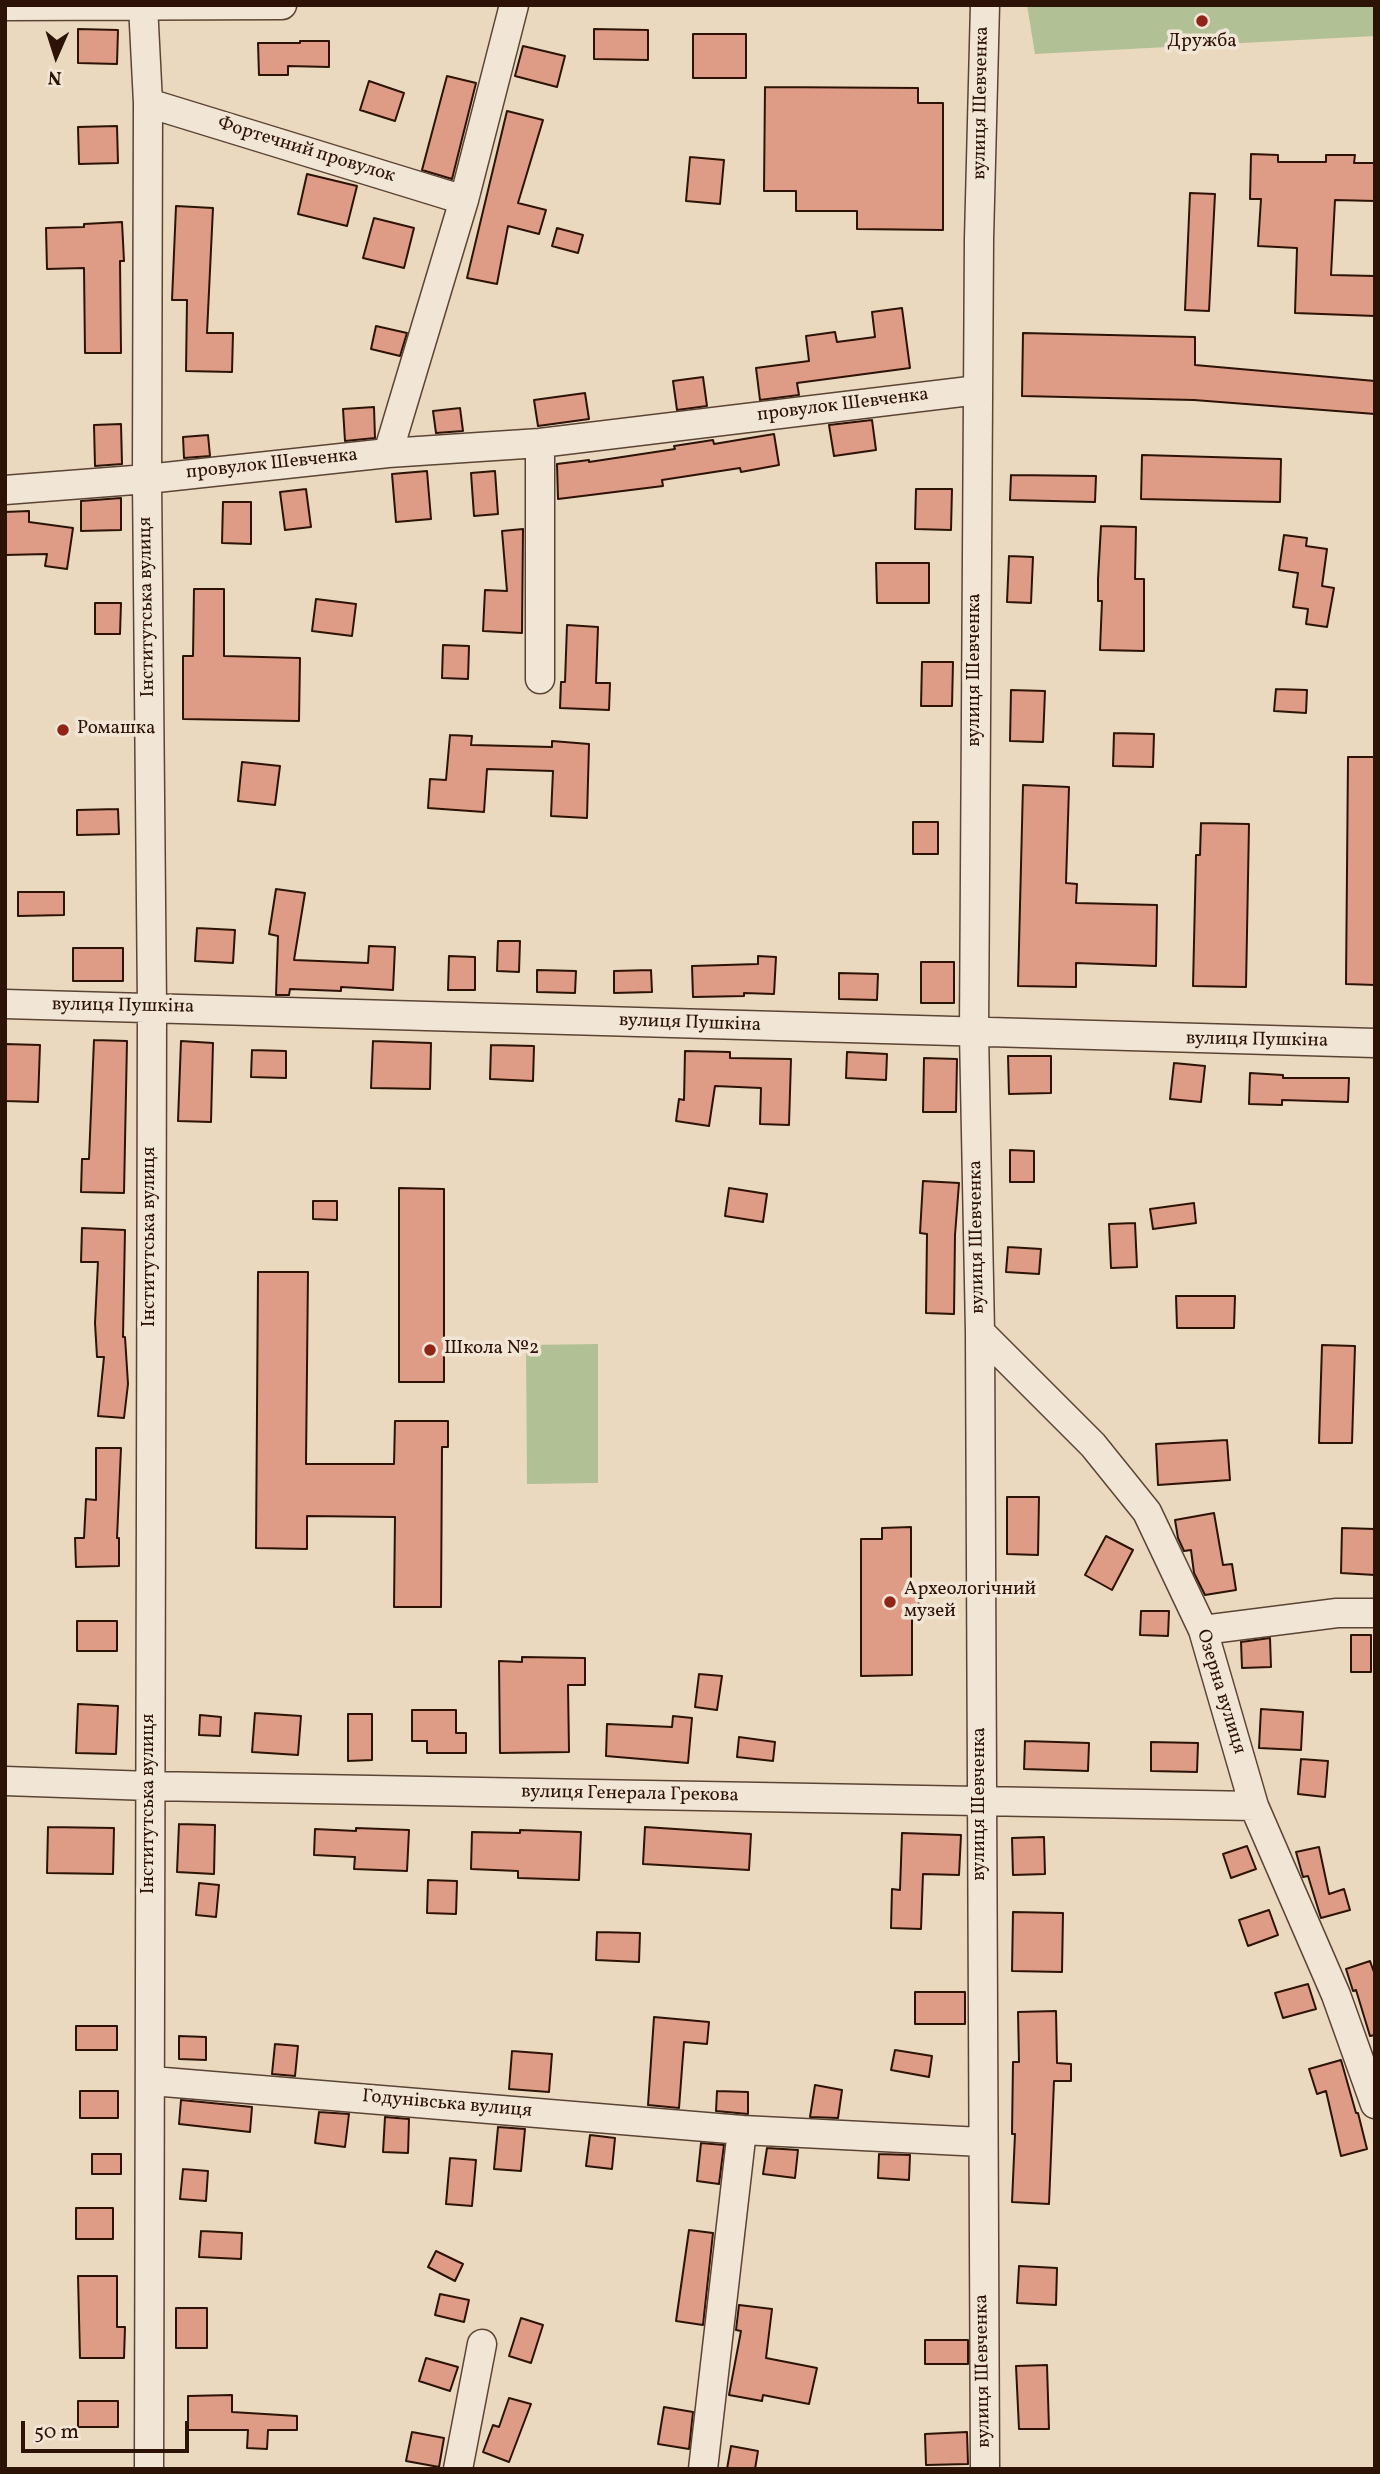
<!DOCTYPE html>
<html>
<head>
<meta charset="utf-8">
<style>
	body { margin:0 }
	#map { position:relative; width:1380px; height:2474px; overflow:hidden; background:#ead9bf; font-family:Vollkorn,serif }
	canvas { display:block }
	.frame { position:absolute; inset:0; border:7px solid #2d1306; pointer-events:none }
	.north { position:absolute; left:21px; top:21px; width:70px; height:70px; -webkit-text-stroke:5px #f1e6d5; paint-order:stroke; rotate:183deg; font-size:19px; font-weight:700; line-height:28px; text-align:center; color:#2d1306 }
	.north::after { content:''; display:block; margin:auto; width:24px; height:32px; background:#2d1306; clip-path:polygon(50% 0,100% 100%,50% 72%,0 100%) }
	.scale { position:absolute; left:21px; top:2421px; width:168px; height:32px; box-sizing:border-box; border:4px solid #2d1306; border-top:0; padding-left:9px; font-size:21px; line-height:24px; white-space:nowrap; color:#2d1306; -webkit-text-stroke:5px #f1e6d5; paint-order:stroke }
</style>
</head>
<body>
<div id="map">
<canvas width="1380" height="2474"></canvas>
<div class="frame"></div>
<div class="north">N</div>
<div class="scale">50 m</div>
</div>
<script>
const g = document.querySelector('canvas').getContext('2d');
g.lineJoin = 'round';
function fill(path, color) { g.fillStyle = color; g.fill(path, 'evenodd'); }
const toPath = rows => new Path2D(rows.map(r => 'M' + r).join(''));
function trace(path, color, width, dash) { g.strokeStyle = color; g.lineWidth = width; g.lineCap = dash ? 'butt' : 'round'; g.setLineDash(dash || []); g.stroke(path); }
function drawText(font, color, halo, rows, align = 'center') {
  g.font = font + ' Vollkorn,serif'; g.lineWidth = 7; g.setLineDash([]); g.textBaseline = 'middle'; g.strokeStyle = halo; g.fillStyle = color; for (const [text, x, y, turn = 0] of rows) {
    g.save(); g.translate(x, y); g.rotate((+turn || 0) * Math.PI / 180); g.textAlign = isNaN(turn) ? turn : align; if (halo) g.strokeText(text, 0, 0); g.fillText(text, 0, 0); g.restore();
  }
}
fill(toPath([
	[1027,5,1375,5,1375,36,1035,54],
	[598,1344,598,1483,527,1484,526,1345]
]), '#b2c096');
const building = toPath([
	[78,29,118,30,117,64,78,63,78,29],
	[594,29,648,30,648,60,594,59,594,29],
	[693,34,746,34,746,78,693,78,693,34],
	[300,41,329,41,329,67,288,66,288,75,259,75,258,43,300,43,300,41],
	[523,46,565,56,557,87,515,76,523,46],
	[447,76,476,83,452,179,422,170,447,76],
	[369,81,404,93,395,121,360,110,369,81],
	[765,87,918,88,918,103,943,103,943,230,857,229,857,211,796,211,796,191,764,191,765,87],
	[507,111,543,120,518,203,546,210,539,234,508,226,497,284,467,278,507,111],
	[117,126,118,163,79,164,78,127,117,126],
	[1251,154,1278,155,1278,162,1326,162,1326,155,1355,155,1354,163,1375,163,1375,201,1335,200,1331,275,1375,276,1375,316,1295,313,1297,248,1258,246,1261,199,1250,199,1251,154],
	[690,157,724,160,720,204,686,201,690,157],
	[307,174,357,186,347,226,298,214,307,174],
	[1190,193,1215,194,1209,311,1185,310,1190,193],
	[176,206,213,208,207,333,233,333,232,372,186,371,187,300,172,300,176,206],
	[374,218,414,228,404,268,363,258,374,218],
	[122,222,124,261,120,261,121,353,85,353,84,268,47,269,46,228,84,227,84,224,122,222],
	[557,228,583,235,578,253,552,246,557,228],
	[902,308,910,368,797,383,799,395,760,400,756,368,809,361,806,336,835,332,837,342,875,337,872,312,902,308],
	[376,326,407,333,400,356,371,349,376,326],
	[1023,333,1195,337,1195,365,1375,381,1375,414,1194,400,1022,396,1023,333],
	[703,377,707,406,677,410,673,381,703,377],
	[585,393,589,419,538,426,534,400,585,393],
	[374,407,375,438,345,441,343,409,374,407],
	[460,408,463,431,436,433,433,411,460,408],
	[872,420,876,450,834,456,829,425,872,420],
	[121,424,122,464,95,466,94,425,121,424],
	[774,434,779,465,741,472,740,468,662,480,663,486,558,499,557,464,589,460,589,462,675,449,674,446,713,440,714,444,774,434],
	[208,435,210,456,184,458,183,437,208,435],
	[1142,455,1281,459,1280,502,1141,499,1142,455],
	[427,471,431,519,396,522,392,474,427,471],
	[495,471,498,514,474,516,471,473,495,471],
	[1011,475,1096,476,1095,502,1010,500,1011,475],
	[306,489,311,527,285,530,280,492,306,489],
	[916,489,952,489,951,530,915,529,916,489],
	[121,498,121,530,81,531,81,501,121,498],
	[223,502,251,502,251,544,222,543,223,502],
	[29,511,29,522,73,528,67,569,45,566,47,554,5,555,5,512,29,511],
	[1101,526,1136,527,1135,579,1144,579,1144,651,1100,650,1102,601,1098,601,1098,579,1101,526],
	[523,529,522,633,483,631,485,590,507,591,502,531,523,529],
	[1284,535,1307,538,1306,546,1327,549,1322,586,1334,588,1327,627,1306,624,1308,609,1293,607,1298,573,1279,570,1284,535],
	[1009,556,1033,557,1031,603,1007,602,1009,556],
	[876,563,929,563,929,603,877,603,876,563],
	[194,589,224,589,224,656,300,658,299,721,183,719,183,656,193,656,194,589],
	[316,599,356,604,352,636,312,631,316,599],
	[95,603,121,603,120,634,95,634,95,603],
	[567,625,598,627,596,683,610,683,609,710,560,708,561,682,565,682,567,625],
	[443,645,469,646,468,679,442,678,443,645],
	[922,662,953,662,952,706,921,706,922,662],
	[1276,689,1307,690,1306,713,1274,711,1276,689],
	[1011,690,1045,691,1043,742,1010,741,1011,690],
	[1114,733,1154,734,1153,767,1113,766,1114,733],
	[450,735,472,736,471,745,552,747,552,741,589,744,587,818,551,816,553,771,487,769,484,812,428,808,430,779,446,780,450,735],
	[1348,757,1375,757,1375,985,1346,984,1348,757],
	[242,762,280,766,275,805,238,801,242,762],
	[1023,785,1069,787,1066,883,1077,884,1076,903,1157,905,1156,966,1076,963,1076,987,1018,986,1023,785],
	[118,809,119,834,77,835,77,810,118,809],
	[913,822,938,822,938,854,913,854,913,822],
	[1201,823,1249,824,1246,987,1193,986,1196,855,1200,855,1201,823],
	[276,889,305,893,294,960,368,963,369,946,395,947,393,990,341,987,341,991,290,989,289,995,276,995,278,936,269,934,276,889],
	[18,892,64,892,64,915,18,916,18,892],
	[197,928,235,930,233,963,195,961,197,928],
	[498,941,520,941,519,972,497,971,498,941],
	[73,948,123,948,123,981,73,981,73,948],
	[449,956,475,957,475,990,448,990,449,956],
	[758,956,776,957,774,994,744,993,744,996,693,997,692,966,758,964,758,956],
	[921,962,954,962,954,1003,921,1003,921,962],
	[537,970,576,971,575,993,537,992,537,970],
	[651,970,652,992,614,993,614,971,651,970],
	[839,973,878,974,877,1000,839,999,839,973],
	[94,1040,127,1041,124,1193,81,1192,82,1159,89,1159,94,1040],
	[181,1041,213,1043,211,1122,178,1121,181,1041],
	[373,1041,431,1043,430,1089,371,1088,373,1041],
	[5,1044,40,1045,38,1102,5,1101,5,1044],
	[491,1045,534,1046,533,1081,490,1079,491,1045],
	[252,1050,286,1051,286,1078,251,1077,252,1050],
	[685,1051,730,1052,730,1058,791,1059,789,1125,760,1124,761,1088,715,1086,709,1126,676,1121,679,1099,684,1100,685,1051],
	[847,1052,887,1054,886,1080,846,1078,847,1052],
	[1008,1056,1051,1056,1051,1093,1009,1094,1008,1056],
	[924,1058,957,1059,956,1112,923,1112,924,1058],
	[1174,1063,1205,1066,1201,1102,1170,1099,1174,1063],
	[1250,1073,1283,1075,1283,1078,1349,1078,1348,1102,1282,1100,1282,1105,1249,1104,1250,1073],
	[1010,1150,1034,1151,1034,1182,1010,1182,1010,1150],
	[923,1181,959,1183,955,1235,954,1314,926,1313,927,1234,920,1233,923,1181],
	[399,1188,444,1189,444,1382,399,1382,399,1188],
	[729,1188,767,1194,763,1222,725,1216,729,1188],
	[313,1201,337,1201,337,1220,313,1219,313,1201],
	[1194,1203,1196,1223,1153,1229,1150,1209,1194,1203],
	[1135,1223,1137,1267,1111,1268,1109,1224,1135,1223],
	[82,1228,125,1230,123,1337,125,1337,128,1384,124,1418,98,1416,104,1357,97,1357,95,1323,98,1262,81,1262,82,1228],
	[1008,1247,1041,1249,1039,1274,1006,1272,1008,1247],
	[258,1272,308,1272,306,1464,394,1464,395,1421,448,1421,448,1447,442,1447,441,1607,394,1607,395,1517,307,1516,307,1549,256,1548,258,1272],
	[1176,1296,1235,1296,1234,1328,1177,1328,1176,1296],
	[1322,1345,1355,1346,1352,1443,1319,1443,1322,1345],
	[1227,1440,1230,1480,1158,1485,1156,1444,1227,1440],
	[96,1448,121,1448,117,1538,119,1538,119,1566,76,1567,75,1538,84,1538,86,1499,96,1500,96,1448],
	[1007,1497,1039,1497,1038,1555,1007,1554,1007,1497],
	[1214,1513,1223,1565,1232,1564,1236,1590,1205,1595,1194,1573,1191,1550,1184,1551,1178,1538,1175,1520,1214,1513],
	[911,1527,911,1587,919,1587,918,1616,912,1616,912,1675,861,1676,861,1539,882,1539,882,1528,911,1527],
	[1342,1528,1375,1529,1375,1575,1341,1573,1342,1528],
	[1106,1536,1133,1550,1112,1590,1085,1575,1106,1536],
	[1141,1611,1169,1611,1168,1636,1140,1635,1141,1611],
	[77,1621,117,1621,117,1651,77,1651,77,1621],
	[1351,1635,1371,1635,1371,1672,1351,1672,1351,1635],
	[1270,1638,1271,1667,1242,1668,1241,1642,1270,1638],
	[522,1657,585,1658,585,1685,568,1685,569,1752,500,1753,499,1661,522,1662,522,1657],
	[699,1674,722,1676,717,1710,695,1707,699,1674],
	[78,1704,118,1706,116,1754,76,1753,78,1704],
	[1261,1709,1303,1712,1301,1750,1259,1748,1261,1709],
	[412,1710,456,1710,456,1733,466,1733,466,1753,427,1753,427,1741,412,1741,412,1710],
	[255,1713,301,1716,298,1755,252,1752,255,1713],
	[348,1714,372,1714,372,1760,348,1761,348,1714],
	[200,1715,221,1717,220,1736,199,1735,200,1715],
	[673,1716,692,1718,688,1763,606,1756,607,1724,672,1727,673,1716],
	[739,1737,775,1742,773,1761,737,1757,739,1737],
	[1025,1741,1089,1743,1088,1771,1024,1769,1025,1741],
	[1151,1742,1198,1743,1197,1772,1151,1771,1151,1742],
	[1301,1759,1328,1761,1325,1797,1298,1794,1301,1759],
	[179,1824,215,1825,214,1874,177,1872,179,1824],
	[48,1827,114,1828,113,1874,47,1873,48,1827],
	[645,1827,751,1834,749,1870,643,1864,645,1827],
	[356,1828,409,1830,407,1871,354,1869,355,1857,314,1855,315,1829,356,1831,356,1828],
	[520,1830,581,1832,579,1880,518,1878,518,1871,471,1869,472,1832,520,1833,520,1830],
	[902,1833,961,1835,959,1875,923,1874,921,1929,891,1928,892,1889,900,1890,902,1833],
	[1044,1837,1045,1874,1013,1875,1012,1838,1044,1837],
	[1247,1846,1256,1869,1231,1878,1223,1854,1247,1846],
	[1319,1847,1329,1894,1344,1889,1350,1910,1321,1918,1308,1876,1303,1877,1296,1852,1319,1847],
	[428,1880,457,1881,456,1914,427,1913,428,1880],
	[199,1883,219,1885,216,1917,196,1915,199,1883],
	[1269,1910,1278,1935,1248,1946,1239,1920,1269,1910],
	[1013,1912,1063,1913,1062,1972,1012,1971,1013,1912],
	[597,1932,640,1933,639,1962,596,1960,597,1932],
	[1370,1961,1375,1975,1375,2035,1370,2036,1356,1990,1353,1991,1346,1969,1370,1961],
	[1308,1984,1316,2009,1283,2018,1275,1993,1308,1984],
	[915,1992,965,1992,965,2024,915,2024,915,1992],
	[1056,2011,1057,2063,1071,2064,1071,2081,1054,2081,1049,2204,1012,2202,1015,2134,1012,2134,1013,2062,1019,2062,1018,2012,1056,2011],
	[654,2017,709,2022,707,2044,684,2042,679,2108,648,2105,654,2017],
	[76,2026,117,2026,117,2050,76,2050,76,2026],
	[179,2036,206,2037,206,2060,179,2059,179,2036],
	[275,2044,298,2046,295,2076,272,2074,275,2044],
	[895,2050,932,2056,929,2077,891,2070,895,2050],
	[512,2051,552,2054,549,2092,509,2089,512,2051],
	[1341,2060,1356,2113,1358,2113,1367,2149,1341,2156,1326,2091,1317,2094,1309,2069,1341,2060],
	[815,2085,842,2090,838,2118,810,2117,815,2085],
	[80,2091,118,2091,118,2118,80,2118,80,2091],
	[717,2091,748,2092,748,2114,716,2111,717,2091],
	[181,2100,252,2107,250,2132,179,2124,181,2100],
	[319,2112,349,2114,345,2147,315,2143,319,2112],
	[385,2117,409,2119,408,2153,383,2152,385,2117],
	[498,2127,525,2129,521,2171,494,2169,498,2127],
	[590,2135,615,2138,612,2169,586,2166,590,2135],
	[701,2143,724,2145,719,2184,697,2181,701,2143],
	[767,2148,798,2150,795,2178,763,2174,767,2148],
	[92,2154,121,2154,121,2174,92,2174,92,2154],
	[879,2154,910,2155,909,2180,878,2178,879,2154],
	[450,2158,476,2160,472,2206,446,2204,450,2158],
	[183,2169,208,2171,206,2201,180,2199,183,2169],
	[76,2208,113,2208,113,2239,76,2239,76,2208],
	[689,2230,713,2233,703,2325,676,2321,689,2230],
	[201,2231,242,2233,241,2259,199,2257,201,2231],
	[436,2251,463,2264,455,2281,428,2267,436,2251],
	[1019,2266,1057,2268,1056,2305,1017,2303,1019,2266],
	[78,2276,117,2276,117,2327,125,2327,124,2358,80,2358,78,2276],
	[440,2294,469,2300,464,2322,435,2315,440,2294],
	[739,2305,772,2309,766,2358,817,2368,809,2404,763,2395,762,2401,729,2395,741,2331,736,2330,739,2305],
	[176,2308,207,2308,207,2348,176,2348,176,2308],
	[521,2318,543,2325,531,2363,509,2356,521,2318],
	[925,2340,968,2340,968,2364,925,2364,925,2340],
	[426,2358,458,2367,450,2391,419,2381,426,2358],
	[1047,2365,1049,2429,1019,2429,1016,2366,1047,2365],
	[232,2395,232,2412,297,2416,297,2430,268,2430,267,2449,247,2448,248,2430,188,2430,188,2396,232,2395],
	[509,2398,531,2404,509,2462,483,2452,493,2425,499,2427,509,2398],
	[78,2401,118,2401,118,2427,78,2427,78,2401],
	[664,2407,693,2412,689,2449,658,2444,664,2407],
	[412,2432,444,2438,439,2467,406,2461,412,2432],
	[967,2432,968,2464,926,2465,925,2434,967,2432],
	[731,2446,758,2451,755,2469,727,2469,731,2446]
]);
fill(building, '#de9c87');
trace(building, '#2d1306', 2);
const minor = toPath([
	[143,5,148,103,147,479,152,1007,149,2469],
	[985,5,979,239,974,1033,980,1332,985,2469],
	[5,6,282,5],
	[148,103,464,200],
	[388,453,464,200,514,5],
	[5,490,147,479,388,453,540,443,978,390],
	[540,679,540,443],
	[5,1004,1375,1043],
	[980,1332,1093,1445,1147,1512,1203,1630,1254,1806,1336,1995,1375,2104],
	[1203,1630,1337,1613,1375,1613],
	[5,1781,150,1786,1254,1806],
	[152,2081,742,2130,982,2142],
	[458,2469,482,2344],
	[703,2469,742,2130]
]);
trace(minor, '#5c4434', 31);
trace(minor, '#f1e6d5', 28);
for (const [x, y, r, color] of [
	[1202,21,7,"#8f2418"],
	[63,730,7,"#8f2418"],
	[430,1350,7,"#8f2418"],
	[890,1602,7,"#8f2418"]
]) { const dot = new Path2D(); dot.arc(x, y, r, 0, 2 * Math.PI); g.fillStyle = color; g.fill(dot); trace(dot, '#f1e6d5', 2.5); }
drawText('19px', '#2d1306', '#f1e6d5', [
	["Дружба",1202,43,"center"],
	["Ромашка",77,730],
	["Школа №2",444,1350],
	["Археологічний",904,1591],
	["музей",904,1613]
], 'left');
drawText('19px', '#2d1306', '#f1e6d5', [
	["вулиця Шевченка",982,103,-89],
	["Фортечний провулок",306,151,17],
	["провулок Шевченка",843,406,-7],
	["провулок Шевченка",272,465,-6],
	["Інститутська вулиця",148,607,-91],
	["вулиця Шевченка",976,670,-90],
	["вулиця Пушкіна",123,1007,1],
	["вулиця Пушкіна",690,1024,2],
	["вулиця Пушкіна",1257,1041,1],
	["Інститутська вулиця",151,1237,-90],
	["вулиця Шевченка",978,1237,-91],
	["Озерна вулиця",1220,1692,73],
	["вулиця Генерала Грекова",630,1795,1],
	["Інститутська вулиця",150,1804,-90],
	["вулиця Шевченка",981,1804,-90],
	["Годунівська вулиця",447,2105,5],
	["вулиця Шевченка",984,2371,-91]
]);
</script>
</body>
</html>
